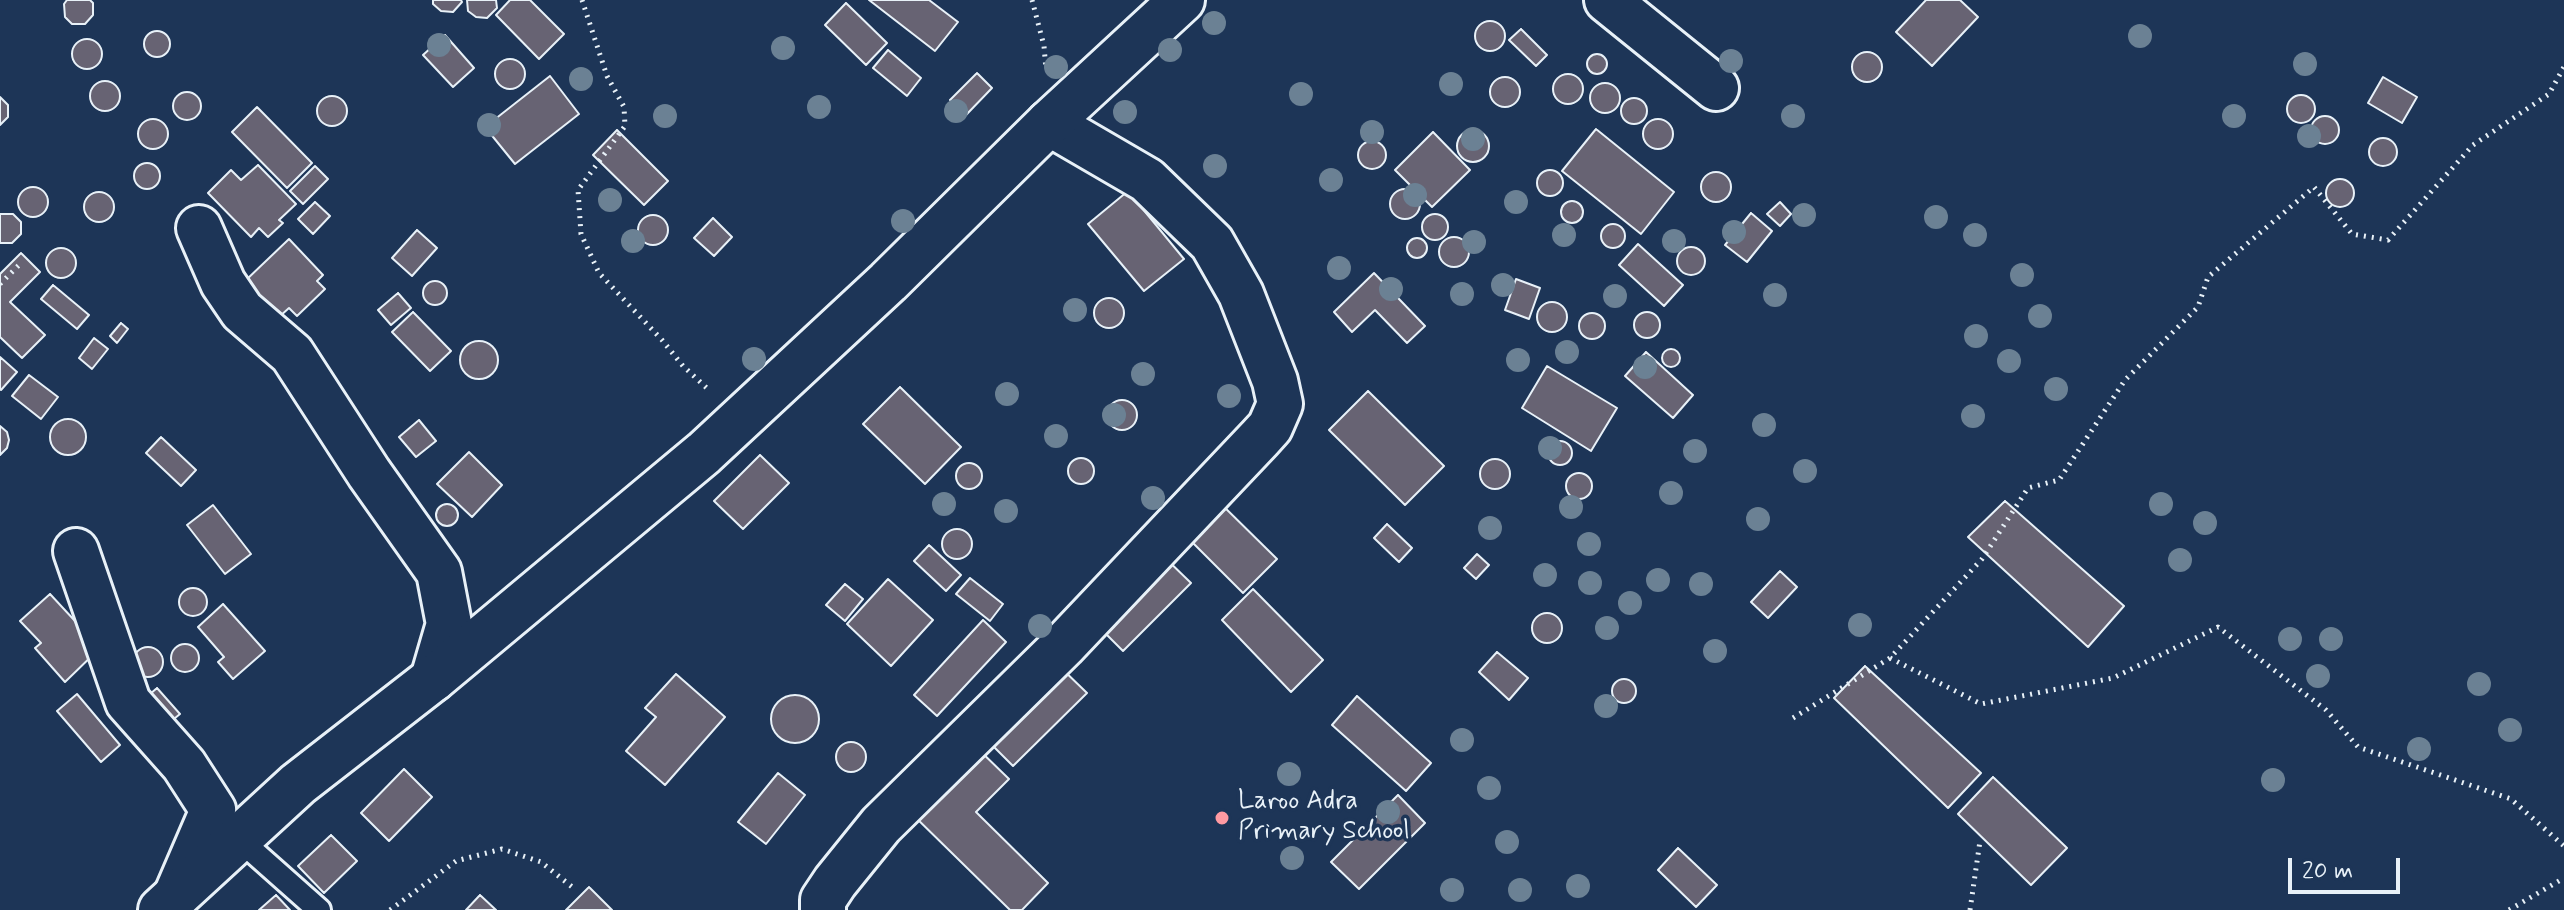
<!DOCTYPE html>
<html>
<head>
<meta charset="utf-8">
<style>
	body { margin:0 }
	#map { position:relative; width:2564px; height:910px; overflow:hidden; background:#1d3557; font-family:Mynerve,sans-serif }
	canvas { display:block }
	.scale { position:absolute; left:2288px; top:858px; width:112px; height:36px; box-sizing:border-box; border:4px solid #e8f1f8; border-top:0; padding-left:10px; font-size:24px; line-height:28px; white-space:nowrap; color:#e8f1f8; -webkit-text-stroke:6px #1d3557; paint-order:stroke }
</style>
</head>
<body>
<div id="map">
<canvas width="2564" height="910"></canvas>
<div class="scale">20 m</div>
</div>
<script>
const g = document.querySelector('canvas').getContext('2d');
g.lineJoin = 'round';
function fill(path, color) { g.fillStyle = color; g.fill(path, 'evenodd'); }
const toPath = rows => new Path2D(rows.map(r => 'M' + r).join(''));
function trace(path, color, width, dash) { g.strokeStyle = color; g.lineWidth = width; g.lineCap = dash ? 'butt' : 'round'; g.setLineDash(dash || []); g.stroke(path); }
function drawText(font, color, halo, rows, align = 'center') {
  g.font = font + ' Mynerve,sans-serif'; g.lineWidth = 7; g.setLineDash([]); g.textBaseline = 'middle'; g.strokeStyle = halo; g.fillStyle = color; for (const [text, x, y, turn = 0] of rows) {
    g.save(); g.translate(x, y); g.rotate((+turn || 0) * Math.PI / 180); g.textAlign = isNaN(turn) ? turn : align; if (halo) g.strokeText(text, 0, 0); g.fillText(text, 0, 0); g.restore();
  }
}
const building = toPath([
	[67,0,90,0,93,3,93,15,85,24,72,24,65,17,64,4,67,0],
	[433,0,461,0,462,2,453,12,441,11,433,4,433,0],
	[467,0,496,0,497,8,487,18,476,17,468,11,467,0],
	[510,0,530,0,564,34,539,59,496,15,510,0],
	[869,0,929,0,958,22,935,51,869,0],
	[1926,0,1960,0,1978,17,1932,66,1896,32,1926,0],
	[846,3,887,43,866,65,825,25,846,3],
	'1475 36a15 15 0 1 1 30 0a15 15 0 1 1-30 0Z',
	[1521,29,1547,55,1536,66,1509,40,1521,29],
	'144 44a13 13 0 1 1 26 0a13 13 0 1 1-26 0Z',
	[445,35,474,68,453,87,423,55,445,35],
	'72 54a15 15 0 1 1 30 0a15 15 0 1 1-30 0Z',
	[888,50,921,78,907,96,873,68,888,50],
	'1852 67a15 15 0 1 1 30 0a15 15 0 1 1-30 0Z',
	'1587 64a10 10 0 1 1 20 0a10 10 0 1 1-20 0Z',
	'495 74a15 15 0 1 1 30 0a15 15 0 1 1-30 0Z',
	[977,73,992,88,966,115,950,100,977,73],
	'1553 89a15 15 0 1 1 30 0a15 15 0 1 1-30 0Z',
	[550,76,579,114,515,164,485,127,550,76],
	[2383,77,2417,97,2402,123,2368,103,2383,77],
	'1490 92a15 15 0 1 1 30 0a15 15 0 1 1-30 0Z',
	'90 96a15 15 0 1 1 30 0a15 15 0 1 1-30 0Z',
	'1590 98a15 15 0 1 1 30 0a15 15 0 1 1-30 0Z',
	'173 106a14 14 0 1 1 28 0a14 14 0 1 1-28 0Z',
	'2287 109a14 14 0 1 1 28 0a14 14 0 1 1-28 0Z',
	'317 111a15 15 0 1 1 30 0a15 15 0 1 1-30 0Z',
	[0,97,8,105,8,117,0,125,0,97],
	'1621 111a13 13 0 1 1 26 0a13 13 0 1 1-26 0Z',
	[257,107,312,163,287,188,232,132,257,107],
	'2311 130a14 14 0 1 1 28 0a14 14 0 1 1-28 0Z',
	'1643 134a15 15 0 1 1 30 0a15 15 0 1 1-30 0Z',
	'138 134a15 15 0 1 1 30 0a15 15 0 1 1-30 0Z',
	[1596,129,1674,192,1641,234,1562,171,1596,129],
	'1457 146a16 16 0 1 1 32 0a16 16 0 1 1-32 0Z',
	[617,130,668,181,644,205,593,155,617,130],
	[1433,132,1470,170,1432,207,1395,170,1433,132],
	'2369 152a14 14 0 1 1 28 0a14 14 0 1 1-28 0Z',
	'1358 155a14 14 0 1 1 28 0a14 14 0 1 1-28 0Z',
	'134 176a13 13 0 1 1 26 0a13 13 0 1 1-26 0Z',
	[258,165,296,204,279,220,283,223,268,237,259,228,251,237,208,193,231,170,241,180,258,165],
	[315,166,328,179,303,204,290,191,315,166],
	'1537 183a13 13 0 1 1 26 0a13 13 0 1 1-26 0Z',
	'1701 187a15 15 0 1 1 30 0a15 15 0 1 1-30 0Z',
	'2326 193a14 14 0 1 1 28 0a14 14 0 1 1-28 0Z',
	'18 202a15 15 0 1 1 30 0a15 15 0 1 1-30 0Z',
	'1390 204a15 15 0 1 1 30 0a15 15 0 1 1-30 0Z',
	[1128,191,1184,259,1144,291,1088,224,1128,191],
	'84 207a15 15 0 1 1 30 0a15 15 0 1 1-30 0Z',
	'1561 212a11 11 0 1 1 22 0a11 11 0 1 1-22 0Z',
	[315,202,330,216,313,234,298,219,315,202],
	[1780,202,1791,214,1780,226,1767,214,1780,202],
	[1751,213,1772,231,1747,262,1725,245,1751,213],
	[0,214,13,214,21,222,21,234,12,243,0,243,0,214],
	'1422 227a13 13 0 1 1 26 0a13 13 0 1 1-26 0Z',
	'638 230a15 15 0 1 1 30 0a15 15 0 1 1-30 0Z',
	[713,218,732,237,714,256,694,238,713,218],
	'1601 236a12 12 0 1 1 24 0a12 12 0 1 1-24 0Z',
	[417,230,437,248,412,276,392,258,417,230],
	'1439 252a15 15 0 1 1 30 0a15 15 0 1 1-30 0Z',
	'1407 248a10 10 0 1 1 20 0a10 10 0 1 1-20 0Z',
	[289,239,323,275,317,281,325,289,297,316,289,308,279,317,245,281,289,239],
	[1638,244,1683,285,1664,306,1619,265,1638,244],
	'1677 261a14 14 0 1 1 28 0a14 14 0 1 1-28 0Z',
	'46 263a15 15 0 1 1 30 0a15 15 0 1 1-30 0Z',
	[21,253,40,272,10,302,45,335,22,358,0,337,0,274,21,253],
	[1374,273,1425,326,1407,343,1375,310,1352,332,1334,312,1374,273],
	[1516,279,1540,288,1529,319,1505,310,1516,279],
	'423 293a12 12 0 1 1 24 0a12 12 0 1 1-24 0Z',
	[53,285,89,315,77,329,41,299,53,285],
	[398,293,411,308,391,325,378,310,398,293],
	'1094 313a15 15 0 1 1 30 0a15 15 0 1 1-30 0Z',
	'1537 317a15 15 0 1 1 30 0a15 15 0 1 1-30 0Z',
	[413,312,451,351,430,371,392,332,413,312],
	'1634 325a13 13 0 1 1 26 0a13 13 0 1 1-26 0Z',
	'1579 326a13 13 0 1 1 26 0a13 13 0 1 1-26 0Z',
	[121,323,128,329,117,343,110,336,121,323],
	[94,338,108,349,92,369,79,358,94,338],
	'460 360a19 19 0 1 1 38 0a19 19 0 1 1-38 0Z',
	'1662 358a9 9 0 1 1 18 0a9 9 0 1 1-18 0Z',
	[1646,352,1693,395,1673,418,1625,376,1646,352],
	[0,357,17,372,1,390,0,389,0,357],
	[1547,366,1617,408,1591,451,1522,408,1547,366],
	[29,375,58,397,41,419,12,396,29,375],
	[900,387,961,447,925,484,863,424,900,387],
	[1368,391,1444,466,1405,505,1329,430,1368,391],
	'1107 415a15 15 0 1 1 30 0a15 15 0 1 1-30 0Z',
	'50 437a18 18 0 1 1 36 0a18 18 0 1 1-36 0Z',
	[419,420,436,441,416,457,399,437,419,420],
	[0,426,7,432,9,440,7,448,0,455,0,426],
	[161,437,196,470,181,486,146,453,161,437],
	'1548 453a12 12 0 1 1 24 0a12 12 0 1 1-24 0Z',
	[469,452,502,485,472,517,437,484,469,452],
	[760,455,789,483,743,529,714,501,760,455],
	'1068 471a13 13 0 1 1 26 0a13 13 0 1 1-26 0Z',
	'1480 474a15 15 0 1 1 30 0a15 15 0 1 1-30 0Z',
	'956 476a13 13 0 1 1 26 0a13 13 0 1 1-26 0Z',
	'1566 486a13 13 0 1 1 26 0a13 13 0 1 1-26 0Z',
	[1212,495,1277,559,1243,593,1178,528,1212,495],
	[2005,501,2124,606,2088,647,1968,537,2005,501],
	'436 515a11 11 0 1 1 22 0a11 11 0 1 1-22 0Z',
	[213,505,251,554,225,574,187,525,213,505],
	[1387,524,1412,548,1399,562,1374,538,1387,524],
	'942 544a15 15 0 1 1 30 0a15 15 0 1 1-30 0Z',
	[929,545,961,575,946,591,914,561,929,545],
	[1158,551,1191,583,1123,651,1091,619,1158,551],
	[1477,554,1489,565,1476,579,1464,568,1477,554],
	[1780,571,1797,587,1768,618,1751,602,1780,571],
	[970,578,1003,604,990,621,956,594,970,578],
	[888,579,933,620,891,666,847,624,888,579],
	[845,584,863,599,845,621,826,605,845,584],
	'179 602a14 14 0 1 1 28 0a14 14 0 1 1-28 0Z',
	[1253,589,1323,660,1291,692,1222,620,1253,589],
	[50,594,100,648,65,682,35,648,41,643,20,621,50,594],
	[223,604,265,651,233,679,218,662,224,657,198,627,223,604],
	'1532 628a15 15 0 1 1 30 0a15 15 0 1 1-30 0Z',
	[983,620,1006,642,937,716,914,695,983,620],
	'171 658a14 14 0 1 1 28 0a14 14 0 1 1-28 0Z',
	'133 662a15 15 0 1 1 30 0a15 15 0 1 1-30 0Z',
	[1497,652,1528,678,1509,700,1479,672,1497,652],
	[1056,663,1087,693,1013,766,983,736,1056,663],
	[1865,666,1981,773,1948,808,1834,698,1865,666],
	[676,674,725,717,665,785,626,751,656,717,645,708,676,674],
	'1612 691a12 12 0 1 1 24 0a12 12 0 1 1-24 0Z',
	[157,688,180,714,164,727,142,701,157,688],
	[77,694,120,745,101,762,57,711,77,694],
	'771 719a24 24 0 1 1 48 0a24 24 0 1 1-48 0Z',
	[1357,696,1431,763,1406,791,1332,725,1357,696],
	'836 757a15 15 0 1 1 30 0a15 15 0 1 1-30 0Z',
	[973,744,1009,779,976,812,1048,883,1022,910,1010,910,908,810,973,744],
	[404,769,432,797,389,841,361,813,404,769],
	[778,773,805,795,766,844,738,822,778,773],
	[1993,777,2067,848,2031,885,1958,814,1993,777],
	[1398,795,1425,823,1359,889,1331,862,1398,795],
	[331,835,357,861,324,893,298,866,331,835],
	[1678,848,1717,885,1696,907,1658,870,1678,848],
	[589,887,612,910,566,910,589,887],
	[276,895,290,910,259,910,276,895],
	[480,895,496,910,466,910,480,895]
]);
fill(building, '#676373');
trace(building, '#e8f1f8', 2);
const service = toPath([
	[239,839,319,910]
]);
const minor = toPath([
	[1607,0,1716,88],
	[199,228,223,283,242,311,292,354,369,473,439,572,449,624,433,679],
	[76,551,128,702,184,765,213,810,176,896],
	[823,910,823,900,835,882,881,825,1063,646,1260,438,1270,427,1280,404,1275,381,1241,294,1212,243,1147,180,1049,123]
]);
const tertiary = toPath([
	[161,910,298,784,433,679,704,453,888,282,1049,123,1182,0]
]);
trace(service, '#e8f1f8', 28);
trace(minor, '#e8f1f8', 50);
trace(tertiary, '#e8f1f8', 50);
trace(toPath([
	[582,0,607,76,624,107,625,126,578,190,581,234,599,273,662,340,683,366,710,391],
	[1032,0,1044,46,1046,70],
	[0,284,22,262],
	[1890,658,1981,704,2113,678,2218,627,2326,710,2358,747,2511,799,2564,846],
	[1793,718,1890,658,1982,559,2028,488,2059,480,2125,380,2198,307,2208,277,2314,187,2352,234,2388,240,2473,145,2549,94,2564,67],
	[390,910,456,861,502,849,541,862,576,890],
	[1970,910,1980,841],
	[2509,910,2564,878]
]), '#e8f1f8', 5, [2, 6]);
trace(service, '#1d3557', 22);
trace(minor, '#1d3557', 44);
trace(tertiary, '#1d3557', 44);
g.fillStyle = '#6b8194';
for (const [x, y] of [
	[1214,23],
	[2140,36],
	[439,45],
	[783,48],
	[1170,50],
	[1731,61],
	[2305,64],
	[1056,67],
	[581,79],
	[1451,84],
	[1301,94],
	[819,107],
	[956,111],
	[1125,112],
	[665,116],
	[1793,116],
	[2234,116],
	[489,125],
	[1372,132],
	[2309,136],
	[1473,139],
	[1215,166],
	[1331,180],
	[1415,195],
	[610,200],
	[1516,202],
	[1804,215],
	[1936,217],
	[903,221],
	[1734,232],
	[1564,235],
	[1975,235],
	[633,241],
	[1674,241],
	[1474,242],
	[1339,268],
	[2022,275],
	[1503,285],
	[1391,289],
	[1462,294],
	[1775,295],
	[1615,296],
	[1075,310],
	[2040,316],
	[1976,336],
	[1567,352],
	[754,359],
	[1518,360],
	[2009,361],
	[1645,367],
	[1143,374],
	[2056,389],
	[1007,394],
	[1229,396],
	[1114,415],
	[1973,416],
	[1764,425],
	[1056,436],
	[1550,448],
	[1695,451],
	[1805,471],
	[1671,493],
	[1153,498],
	[944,504],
	[2161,504],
	[1571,507],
	[1006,511],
	[1758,519],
	[2205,523],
	[1490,528],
	[1589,544],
	[2180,560],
	[1545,575],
	[1658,580],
	[1590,583],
	[1701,584],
	[1630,603],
	[1860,625],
	[1040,626],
	[1607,628],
	[2290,639],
	[2331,639],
	[1715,651],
	[2318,676],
	[2479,684],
	[1606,706],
	[2510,730],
	[1462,740],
	[2419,749],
	[1289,774],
	[2273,780],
	[1489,788],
	[1388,812],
	[1507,842],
	[1292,858],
	[1578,886],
	[1452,890],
	[1520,890]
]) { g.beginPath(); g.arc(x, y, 12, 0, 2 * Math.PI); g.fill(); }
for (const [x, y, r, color] of [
	[1222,818,8,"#ff9aa2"]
]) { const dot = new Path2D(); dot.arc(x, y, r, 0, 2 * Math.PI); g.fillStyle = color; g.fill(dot); trace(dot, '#1d3557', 3); }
drawText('26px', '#e8f1f8', '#1d3557', [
	["Laroo Adra",1238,803],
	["Primary School",1238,833]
], 'left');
</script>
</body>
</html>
